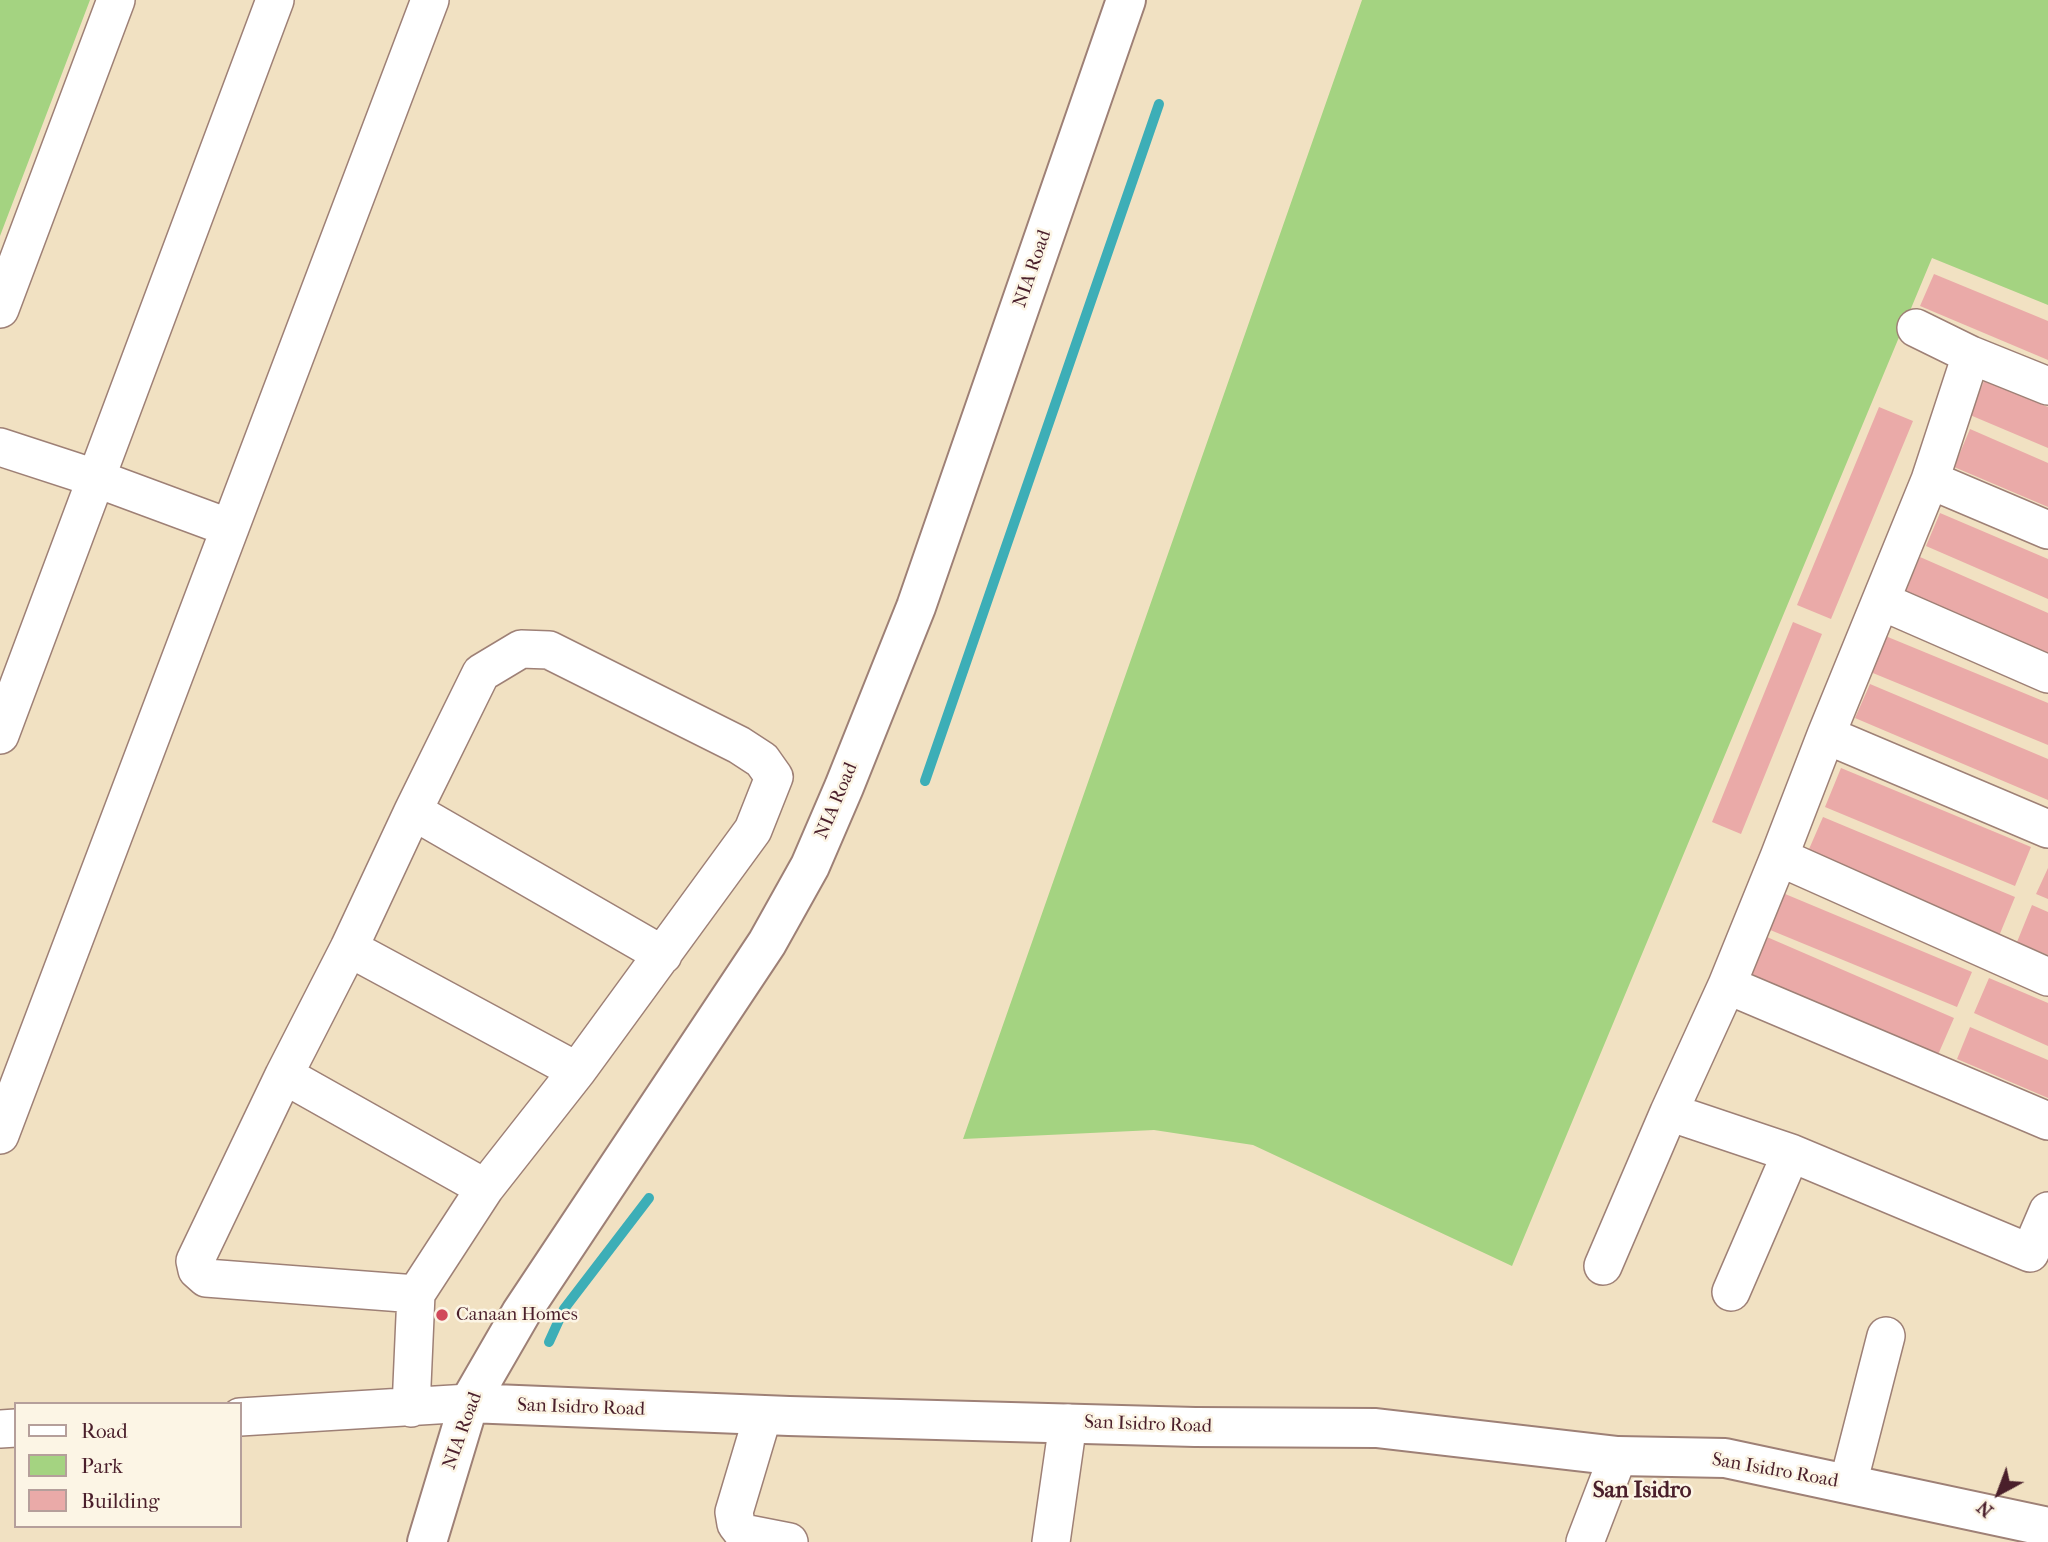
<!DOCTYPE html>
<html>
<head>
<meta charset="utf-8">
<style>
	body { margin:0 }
	#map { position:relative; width:2048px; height:1542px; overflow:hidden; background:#f1e1c2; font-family:"IM FELL French Canon",serif }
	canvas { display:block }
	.legend { position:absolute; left:14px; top:1402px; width:228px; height:126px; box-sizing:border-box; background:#fcf5e5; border:2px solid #b59f9b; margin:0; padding:9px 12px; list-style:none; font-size:21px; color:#4a1f2b }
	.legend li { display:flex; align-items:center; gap:14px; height:35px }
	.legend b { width:35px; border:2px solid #b59f9b }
	.north { position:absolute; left:1964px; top:1458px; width:70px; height:70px; -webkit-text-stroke:5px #fcf5e5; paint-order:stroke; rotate:221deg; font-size:19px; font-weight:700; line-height:28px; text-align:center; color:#4a1f2b }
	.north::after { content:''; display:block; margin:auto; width:24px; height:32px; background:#4a1f2b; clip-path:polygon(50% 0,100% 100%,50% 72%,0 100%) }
</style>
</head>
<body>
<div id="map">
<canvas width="2048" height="1542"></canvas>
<ul class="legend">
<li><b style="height:9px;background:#fff"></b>Road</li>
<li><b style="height:19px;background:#a4d381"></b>Park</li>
<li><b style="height:19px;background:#eaaaa8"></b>Building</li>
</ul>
<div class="north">N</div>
</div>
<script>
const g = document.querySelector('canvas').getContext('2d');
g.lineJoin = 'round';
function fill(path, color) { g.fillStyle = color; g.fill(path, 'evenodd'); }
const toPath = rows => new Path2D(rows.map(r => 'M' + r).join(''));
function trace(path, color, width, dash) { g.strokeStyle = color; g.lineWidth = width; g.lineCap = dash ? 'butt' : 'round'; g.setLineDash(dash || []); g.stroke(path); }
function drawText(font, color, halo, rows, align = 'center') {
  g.font = font + ' "IM FELL French Canon",serif'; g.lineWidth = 5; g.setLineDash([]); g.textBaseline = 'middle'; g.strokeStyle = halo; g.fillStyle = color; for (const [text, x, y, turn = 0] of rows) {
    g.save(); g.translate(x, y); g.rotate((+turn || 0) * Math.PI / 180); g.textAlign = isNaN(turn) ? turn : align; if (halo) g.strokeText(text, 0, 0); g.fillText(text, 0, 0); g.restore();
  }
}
fill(toPath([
	[0,0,90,0,0,236],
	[1362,0,2048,0,2048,305,1932,258,1512,1266,1253,1145,1154,1130,963,1139]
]), '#a4d381');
trace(toPath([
	[925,781,1159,104],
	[549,1342,564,1309,649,1198]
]), '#3daeb7', 10);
fill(toPath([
	[1934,274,2048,321,2048,360,1920,306],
	[1984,381,2048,407,2048,448,1970,415],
	[1879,407,1913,421,1831,619,1797,605],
	[1970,429,2048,463,2048,507,1954,467],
	[1940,513,2048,559,2048,599,1926,546],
	[1920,557,2048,613,2048,658,1904,595],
	[1793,622,1822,634,1741,834,1712,822],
	[1883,635,2048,703,2048,745,1868,671],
	[1870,684,2048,759,2048,800,1855,718],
	[1841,768,2031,847,2015,886,1825,807],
	[1823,817,2015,897,1999,936,1806,856],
	[2048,868,2048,899,2036,894],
	[1778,891,1972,972,1957,1007,1763,927],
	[2032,905,2048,912,2048,955,2017,942],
	[1760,934,1954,1018,1937,1057,1743,972],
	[1989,978,2048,1003,2048,1046,1974,1013],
	[1970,1027,2048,1060,2048,1098,1957,1059]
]), '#eaaaa8');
const minor = toPath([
	[0,309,116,0],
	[1916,328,1971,355,2048,386],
	[0,447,95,478,230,528],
	[1930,480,2048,530],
	[1881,601,2048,674],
	[0,735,275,0],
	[1826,735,2048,829],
	[413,811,663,955],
	[1779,857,2048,977],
	[349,948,577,1071],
	[1727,985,2048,1121],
	[284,1075,485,1188],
	[1669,1112,1791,1153,2030,1253,2048,1211],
	[0,1135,430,0],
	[1603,1266,1669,1112,1727,985,1779,857,1826,735,1930,480,1971,355],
	[1731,1292,1791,1153],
	[411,1408,416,1294,206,1278,197,1270,195,1261,284,1075,349,948,413,811,481,673,521,649,549,650,739,745,762,760,774,777,753,830,577,1071,485,1188,416,1294],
	[763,1415,734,1512,736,1524,743,1533,789,1542],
	[240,1417,469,1403],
	[0,1429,16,1428],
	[1848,1484,1886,1336],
	[1051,1542,1068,1423],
	[1585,1542,1618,1456]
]);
const tertiary = toPath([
	[469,1403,789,1416,1195,1427,1376,1428,1618,1456,1725,1458,2048,1527],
	[427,1542,469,1403,521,1313,767,943,810,866,844,787,916,607,1126,0]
]);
trace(minor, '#9e8076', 40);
trace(tertiary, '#9e8076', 42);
trace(minor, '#fff', 37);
trace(tertiary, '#fff', 38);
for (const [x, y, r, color] of [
	[442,1315,7,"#d1495b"]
]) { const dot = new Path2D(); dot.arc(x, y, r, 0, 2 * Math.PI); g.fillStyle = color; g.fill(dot); trace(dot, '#fcf5e5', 2.5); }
drawText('19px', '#4a1f2b', '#fcf5e5', [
	["NIA Road",1033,269,-71],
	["NIA Road",837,801,-67],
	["San Isidro Road",581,1408,2],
	["San Isidro Road",1148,1425,2],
	["NIA Road",463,1431,-70],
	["San Isidro Road",1775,1471,10]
]);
drawText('19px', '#4a1f2b', '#fcf5e5', [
	["Canaan Homes",456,1315]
], 'left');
drawText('bold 23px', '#4a1f2b', '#fcf5e5', [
	["San Isidro",1642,1491]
]);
</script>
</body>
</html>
